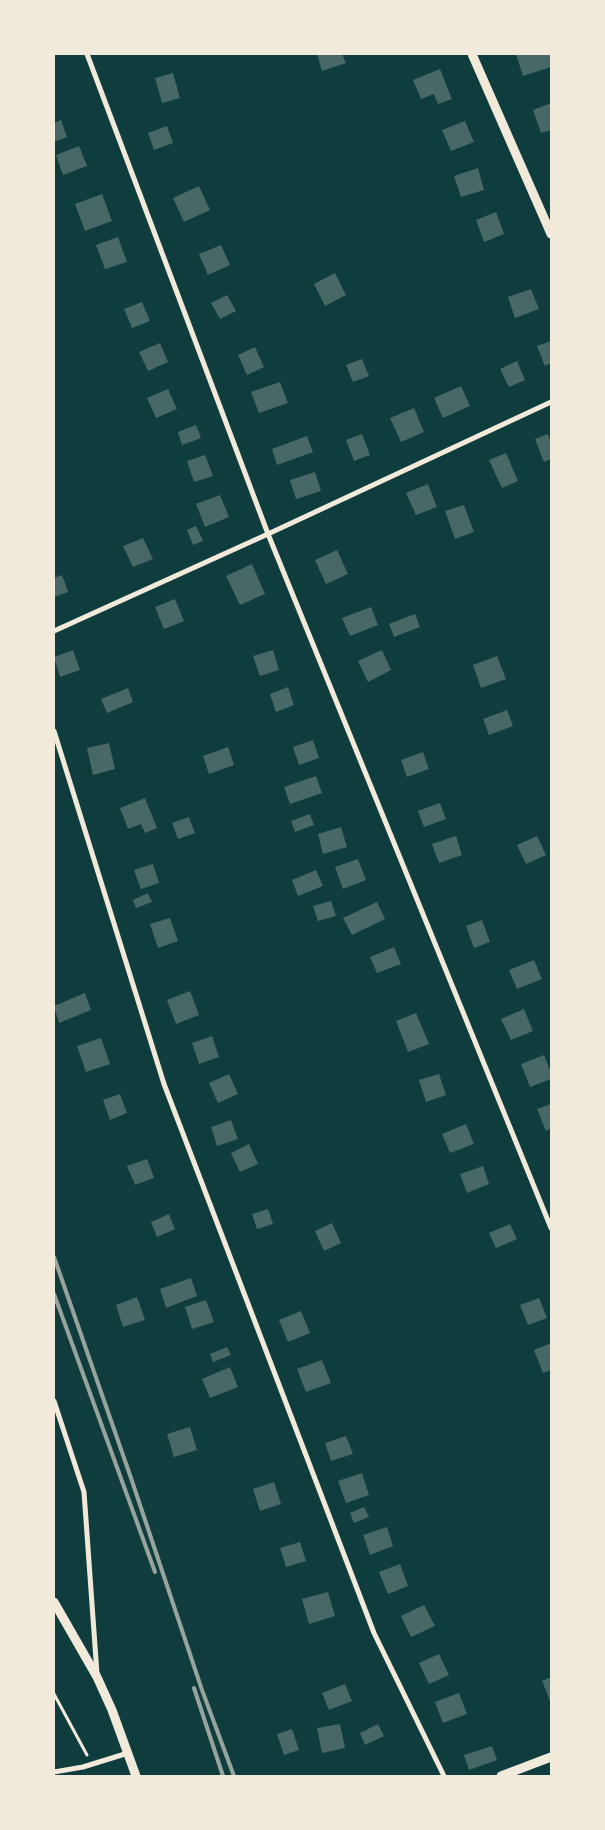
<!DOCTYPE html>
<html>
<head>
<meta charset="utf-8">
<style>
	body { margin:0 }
	#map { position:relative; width:605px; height:1830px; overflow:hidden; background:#0f3d3e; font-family:Rubik,sans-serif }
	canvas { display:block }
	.frame { position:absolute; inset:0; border:55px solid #f1e9da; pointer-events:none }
</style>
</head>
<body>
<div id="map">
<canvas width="605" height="1830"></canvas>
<div class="frame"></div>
</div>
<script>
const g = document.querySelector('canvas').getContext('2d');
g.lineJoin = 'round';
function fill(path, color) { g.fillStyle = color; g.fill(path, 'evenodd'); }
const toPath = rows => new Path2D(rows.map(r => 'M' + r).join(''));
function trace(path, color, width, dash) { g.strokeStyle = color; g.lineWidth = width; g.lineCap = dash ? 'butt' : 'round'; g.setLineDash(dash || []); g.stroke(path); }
fill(toPath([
	[317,54,342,54,346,63,322,71],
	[516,54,551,54,551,67,523,76],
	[440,69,452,99,438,104,434,94,421,99,413,80],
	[173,73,180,98,162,103,155,78],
	[551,103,551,130,541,133,533,110],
	[61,120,67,137,54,142,54,123],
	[465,121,474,142,451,151,442,130],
	[167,126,173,143,154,150,148,133],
	[79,146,87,166,63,175,56,155],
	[478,168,484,190,461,197,454,176],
	[199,186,210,210,184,222,173,198],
	[102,194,112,221,85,231,75,204],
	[496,212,504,234,484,242,476,220],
	[118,237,127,262,105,269,96,245],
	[221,245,230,265,208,275,199,254],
	[335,273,346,295,325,306,314,284],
	[531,289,539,309,515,318,508,297],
	[227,295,236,311,220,319,211,303],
	[142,302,150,321,132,328,124,309],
	[551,341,551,363,545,366,537,346],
	[160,343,168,362,148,371,139,352],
	[255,347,264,367,247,375,238,355],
	[362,359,369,376,353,382,346,365],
	[517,361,525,380,509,387,500,369],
	[280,382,288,403,259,413,251,392],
	[461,386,470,406,443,418,434,398],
	[168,389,177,409,156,418,147,398],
	[414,408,424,432,401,442,390,418],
	[196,425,201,438,182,445,178,432],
	[362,434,370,455,354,461,346,440],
	[548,434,551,443,551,459,544,462,535,439],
	[307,436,313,452,277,465,272,449],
	[506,453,518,481,502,488,489,460],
	[205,455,213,476,194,482,187,461],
	[315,472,321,491,296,499,290,480],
	[428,484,437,507,416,515,406,493],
	[220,495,229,517,205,527,196,504],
	[464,505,474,532,455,539,445,511],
	[196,526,203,541,193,545,187,530],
	[143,538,153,559,133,567,123,546],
	[337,550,348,574,326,584,315,560],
	[252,564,265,594,240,605,226,576],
	[62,575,68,592,54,597,54,578],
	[175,599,184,621,164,629,155,607],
	[371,607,378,625,350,636,342,618],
	[415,614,420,627,394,637,389,624],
	[73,650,80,670,60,677,54,657],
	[273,650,279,670,260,676,253,656],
	[382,650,391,670,368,682,358,661],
	[497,656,506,679,481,688,473,665],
	[288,687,294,705,276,712,270,694],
	[128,688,133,702,107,713,101,699],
	[507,710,513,726,489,735,483,719],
	[313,740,319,758,299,765,293,747],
	[109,743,115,769,93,775,87,748],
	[228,747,234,765,209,774,203,756],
	[423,752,429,769,407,777,401,760],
	[316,776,322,793,290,804,284,787],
	[145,798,157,828,145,833,141,824,128,829,120,808],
	[440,803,446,819,424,827,418,811],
	[310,814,314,825,295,832,291,821],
	[189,817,195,833,178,839,172,823],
	[341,827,347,847,323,854,318,834],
	[456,836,462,855,439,863,432,844],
	[537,836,546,855,526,864,517,845],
	[358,859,366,880,343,889,335,867],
	[153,864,159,883,141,889,134,870],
	[316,870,323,886,298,896,292,880],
	[148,893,152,902,136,908,133,900],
	[331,901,336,916,318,921,313,906],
	[377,902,385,919,352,935,343,918],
	[170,918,178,941,158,948,150,924],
	[482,920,490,942,474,948,466,926],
	[394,947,401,964,377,973,370,957],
	[534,960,542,979,517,989,509,970],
	[190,991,199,1015,176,1024,167,1000],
	[85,993,91,1010,59,1023,54,1006],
	[524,1009,533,1031,511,1040,501,1019],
	[416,1013,429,1044,408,1052,396,1021],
	[212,1036,219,1057,199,1064,192,1043],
	[101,1038,110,1064,86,1072,77,1046],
	[544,1055,551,1073,551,1079,530,1087,521,1064],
	[229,1074,238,1094,218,1103,209,1083],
	[439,1074,446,1095,426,1102,419,1080],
	[120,1094,127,1113,110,1120,103,1100],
	[551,1104,551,1128,546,1131,537,1109],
	[231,1120,238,1139,217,1146,211,1127],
	[466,1124,474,1144,450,1153,442,1134],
	[249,1144,258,1164,240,1172,231,1153],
	[147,1159,154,1178,135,1185,127,1166],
	[483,1166,489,1184,467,1193,460,1174],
	[268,1209,273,1224,257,1229,252,1214],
	[169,1214,175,1229,157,1237,151,1222],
	[332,1223,341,1243,324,1251,315,1231],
	[510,1224,517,1239,496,1248,489,1233],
	[191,1278,197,1296,166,1308,160,1289],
	[137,1297,145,1320,123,1327,116,1305],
	[539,1298,547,1318,528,1325,520,1305],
	[206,1300,214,1322,192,1329,185,1307],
	[301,1311,310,1333,288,1342,279,1320],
	[551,1343,551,1370,543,1373,534,1350],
	[227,1347,231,1355,213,1362,210,1354],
	[322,1360,331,1383,306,1392,297,1369],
	[230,1367,238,1387,210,1398,202,1379],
	[190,1427,197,1450,174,1457,167,1434],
	[346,1436,353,1454,331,1461,325,1443],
	[362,1473,369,1495,346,1503,338,1481],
	[274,1482,281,1504,260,1511,253,1489],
	[364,1507,369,1517,354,1523,350,1513],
	[387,1527,393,1546,370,1555,363,1535],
	[300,1542,306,1561,286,1567,280,1548],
	[400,1564,408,1586,388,1594,379,1572],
	[328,1592,335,1616,309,1624,302,1599],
	[424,1605,435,1626,411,1637,401,1616],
	[439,1654,449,1675,429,1684,419,1663],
	[551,1677,551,1703,542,1681],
	[345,1684,352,1701,329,1710,322,1693],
	[459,1693,467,1714,443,1723,435,1702],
	[340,1724,345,1748,322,1753,317,1728],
	[378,1724,384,1736,365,1745,360,1733],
	[292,1729,299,1750,284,1755,277,1734],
	[492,1746,497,1760,469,1770,464,1755]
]), '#486865');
trace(toPath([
	[54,1694,87,1755]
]), '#f1e9da', 3);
trace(toPath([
	[87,54,268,534,551,1228],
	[54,631,268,534,551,402],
	[54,731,164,1084,374,1633,444,1776],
	[54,1401,84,1492,97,1674],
	[54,1772,83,1767,128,1753]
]), '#f1e9da', 5);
trace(toPath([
	[472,54,551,234],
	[54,1602,97,1677,112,1710,136,1776],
	[501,1776,551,1757]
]), '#f1e9da', 9);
trace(toPath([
	[54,1257,131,1478,202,1690,234,1776],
	[54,1294,155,1572],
	[194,1688,223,1776]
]), '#97a49c', 4);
</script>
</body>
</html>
